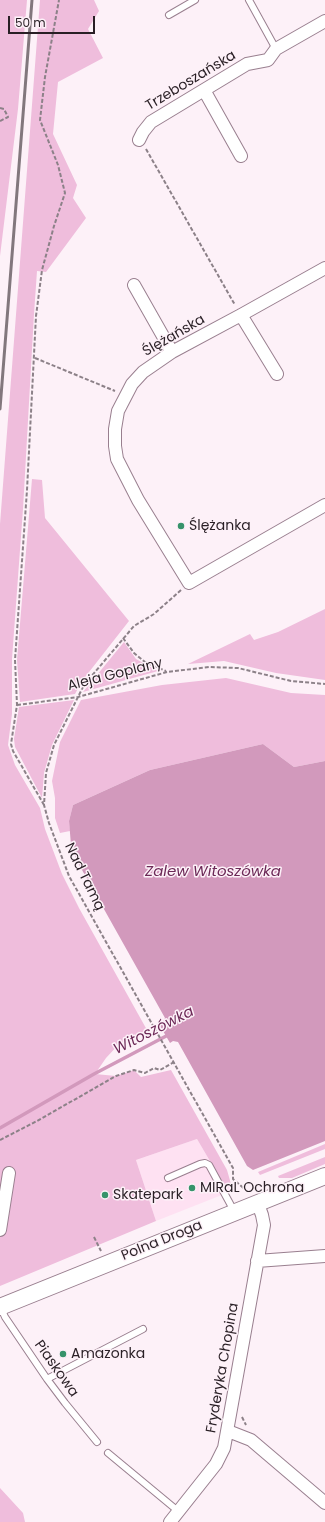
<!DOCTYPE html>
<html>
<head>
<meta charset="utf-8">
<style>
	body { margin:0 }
	#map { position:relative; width:325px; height:1522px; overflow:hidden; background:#fdf1f8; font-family:Poppins,sans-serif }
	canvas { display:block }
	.scale { position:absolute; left:8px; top:16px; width:87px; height:18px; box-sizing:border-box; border:2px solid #291f25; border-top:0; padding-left:5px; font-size:12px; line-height:14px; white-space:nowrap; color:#291f25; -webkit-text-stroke:3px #fdf1f8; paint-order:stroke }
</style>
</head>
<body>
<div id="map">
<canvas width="325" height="1522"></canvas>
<div class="scale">50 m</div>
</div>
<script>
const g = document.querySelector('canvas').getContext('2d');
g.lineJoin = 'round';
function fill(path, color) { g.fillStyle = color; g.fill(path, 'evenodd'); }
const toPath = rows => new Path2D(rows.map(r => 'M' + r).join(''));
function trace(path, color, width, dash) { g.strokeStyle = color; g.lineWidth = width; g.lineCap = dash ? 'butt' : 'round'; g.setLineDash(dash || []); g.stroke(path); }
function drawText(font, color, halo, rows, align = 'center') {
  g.font = font + ' Poppins,sans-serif'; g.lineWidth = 3; g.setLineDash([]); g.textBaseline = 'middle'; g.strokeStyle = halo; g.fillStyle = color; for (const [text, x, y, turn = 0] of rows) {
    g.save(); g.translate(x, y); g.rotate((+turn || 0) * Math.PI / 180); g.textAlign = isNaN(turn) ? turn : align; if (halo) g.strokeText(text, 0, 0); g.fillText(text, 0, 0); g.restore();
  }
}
fill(toPath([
	[197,1139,224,1185,231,1184,232,1191,156,1221,136,1160]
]), '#fee1f2');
fill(toPath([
	[0,0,27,0,18,109,0,256],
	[40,0,94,0,99,11,88,29,103,58,58,82,53,134,77,185,73,198,86,218,46,272,37,271,34,314,23,509,12,659,12,714,8,745,15,765,40,808,45,829,62,874,79,908,147,1030,120,1043,106,1058,95,1074,116,1076,134,1070,141,1077,171,1070,227,1170,231,1184,224,1185,197,1139,136,1160,156,1221,0,1286,0,524],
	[32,479,42,480,45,518,129,621,82,681,75,694,20,702,17,660],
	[325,609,325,680,276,673,224,661,188,664,250,634,254,640,278,632],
	[124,642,136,659,158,671,83,692],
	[226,678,291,693,325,695,325,761,294,767,263,744,150,770,73,805,69,821,70,831,60,833,55,818,55,798,52,781,60,742,81,700,162,685],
	[74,700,52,745,44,773,42,798,15,747,14,739,19,707],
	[325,1144,325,1149,260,1175,258,1172],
	[325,1157,325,1164,292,1178,279,1178,278,1176],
	[0,1488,23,1513,25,1522,0,1522]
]), '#efbddc');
fill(toPath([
	[263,744,294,767,325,761,325,1141,253,1170,247,1166,178,1042,173,1041,170,1043,159,1024,163,1022,165,1018,77,861,71,845,69,821,73,805,150,770]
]), '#d299bc');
trace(toPath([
	[0,1128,94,1074,170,1034]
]), '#d299bc', 3.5);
const lane = toPath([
	[249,0,276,49],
	[169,15,195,0],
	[168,1178,200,1164,205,1163,209,1165,234,1211],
	[1,1308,5,1317,47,1379,65,1403,97,1442],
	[47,1379,143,1329],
	[108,1453,178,1511]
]);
const street = toPath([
	[204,90,241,156],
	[139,140,143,132,151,122,247,64,268,60,276,49,325,21],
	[325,268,241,315,172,352,143,372,132,384,118,411,115,429,115,446,117,459,138,500,189,583,325,505],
	[134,285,172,352],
	[241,315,277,374],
	[0,1230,9,1173],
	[257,1261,325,1256],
	[228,1431,251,1440,325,1503],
	[170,1522,216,1464,224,1448,264,1225,262,1215,258,1204]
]);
const secondary = toPath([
	[0,1307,325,1176]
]);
trace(lane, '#997f8f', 8);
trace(street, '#997f8f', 14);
trace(secondary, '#997f8f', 18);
trace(toPath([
	[0,108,4,109,8,117,0,121],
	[146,149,235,305],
	[35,358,115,391],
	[181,590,154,614,134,626,84,685,54,745,46,773,44,805,49,823,69,876,233,1168,233,1179,248,1192],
	[123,638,134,653,145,662,166,671],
	[17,705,78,697,167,672,209,667,238,668,291,681,325,684],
	[44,805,13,751,11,744,17,705,15,660,27,490,36,316,42,270,54,226,65,193,58,165,40,120,45,77,59,0],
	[0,1140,37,1121,116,1076,134,1070,145,1073,154,1068,160,1070,174,1062],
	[94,1237,101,1251],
	[242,1417,246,1425]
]), '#8c8188', 2, [4, 2]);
trace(lane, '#fff', 6);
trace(street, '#fff', 12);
trace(secondary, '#fff', 16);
trace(toPath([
	[0,409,32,0]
]), '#82777d', 3);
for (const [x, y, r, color] of [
	[181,526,4,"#36936b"],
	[192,1188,4,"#36936b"],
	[105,1195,4,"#36936b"],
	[63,1354,4,"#36936b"]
]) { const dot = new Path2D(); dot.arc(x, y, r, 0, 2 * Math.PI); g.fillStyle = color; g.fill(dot); trace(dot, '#fdf1f8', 1.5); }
drawText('14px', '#291f25', '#fdf1f8', [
	["Trzeboszańska",191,81,-31],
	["Ślężańska",174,336,-30],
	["Aleja Goplany",115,675,-14],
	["Nad Tamą",84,877,64],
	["Polna Droga",162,1241,-22],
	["Fryderyka Chopina",223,1368,-80],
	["Piaskowa",56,1369,55]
]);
drawText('14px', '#291f25', '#fdf1f8', [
	["Ślężanka",189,526],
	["MIRaL Ochrona",200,1188],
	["Skatepark",113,1195],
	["Amazonka",71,1354]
], 'left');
drawText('italic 15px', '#6c2957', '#fdf1f8', [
	["Zalew Witoszówka",213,872],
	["Witoszówka",154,1031,-27]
]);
</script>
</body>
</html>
